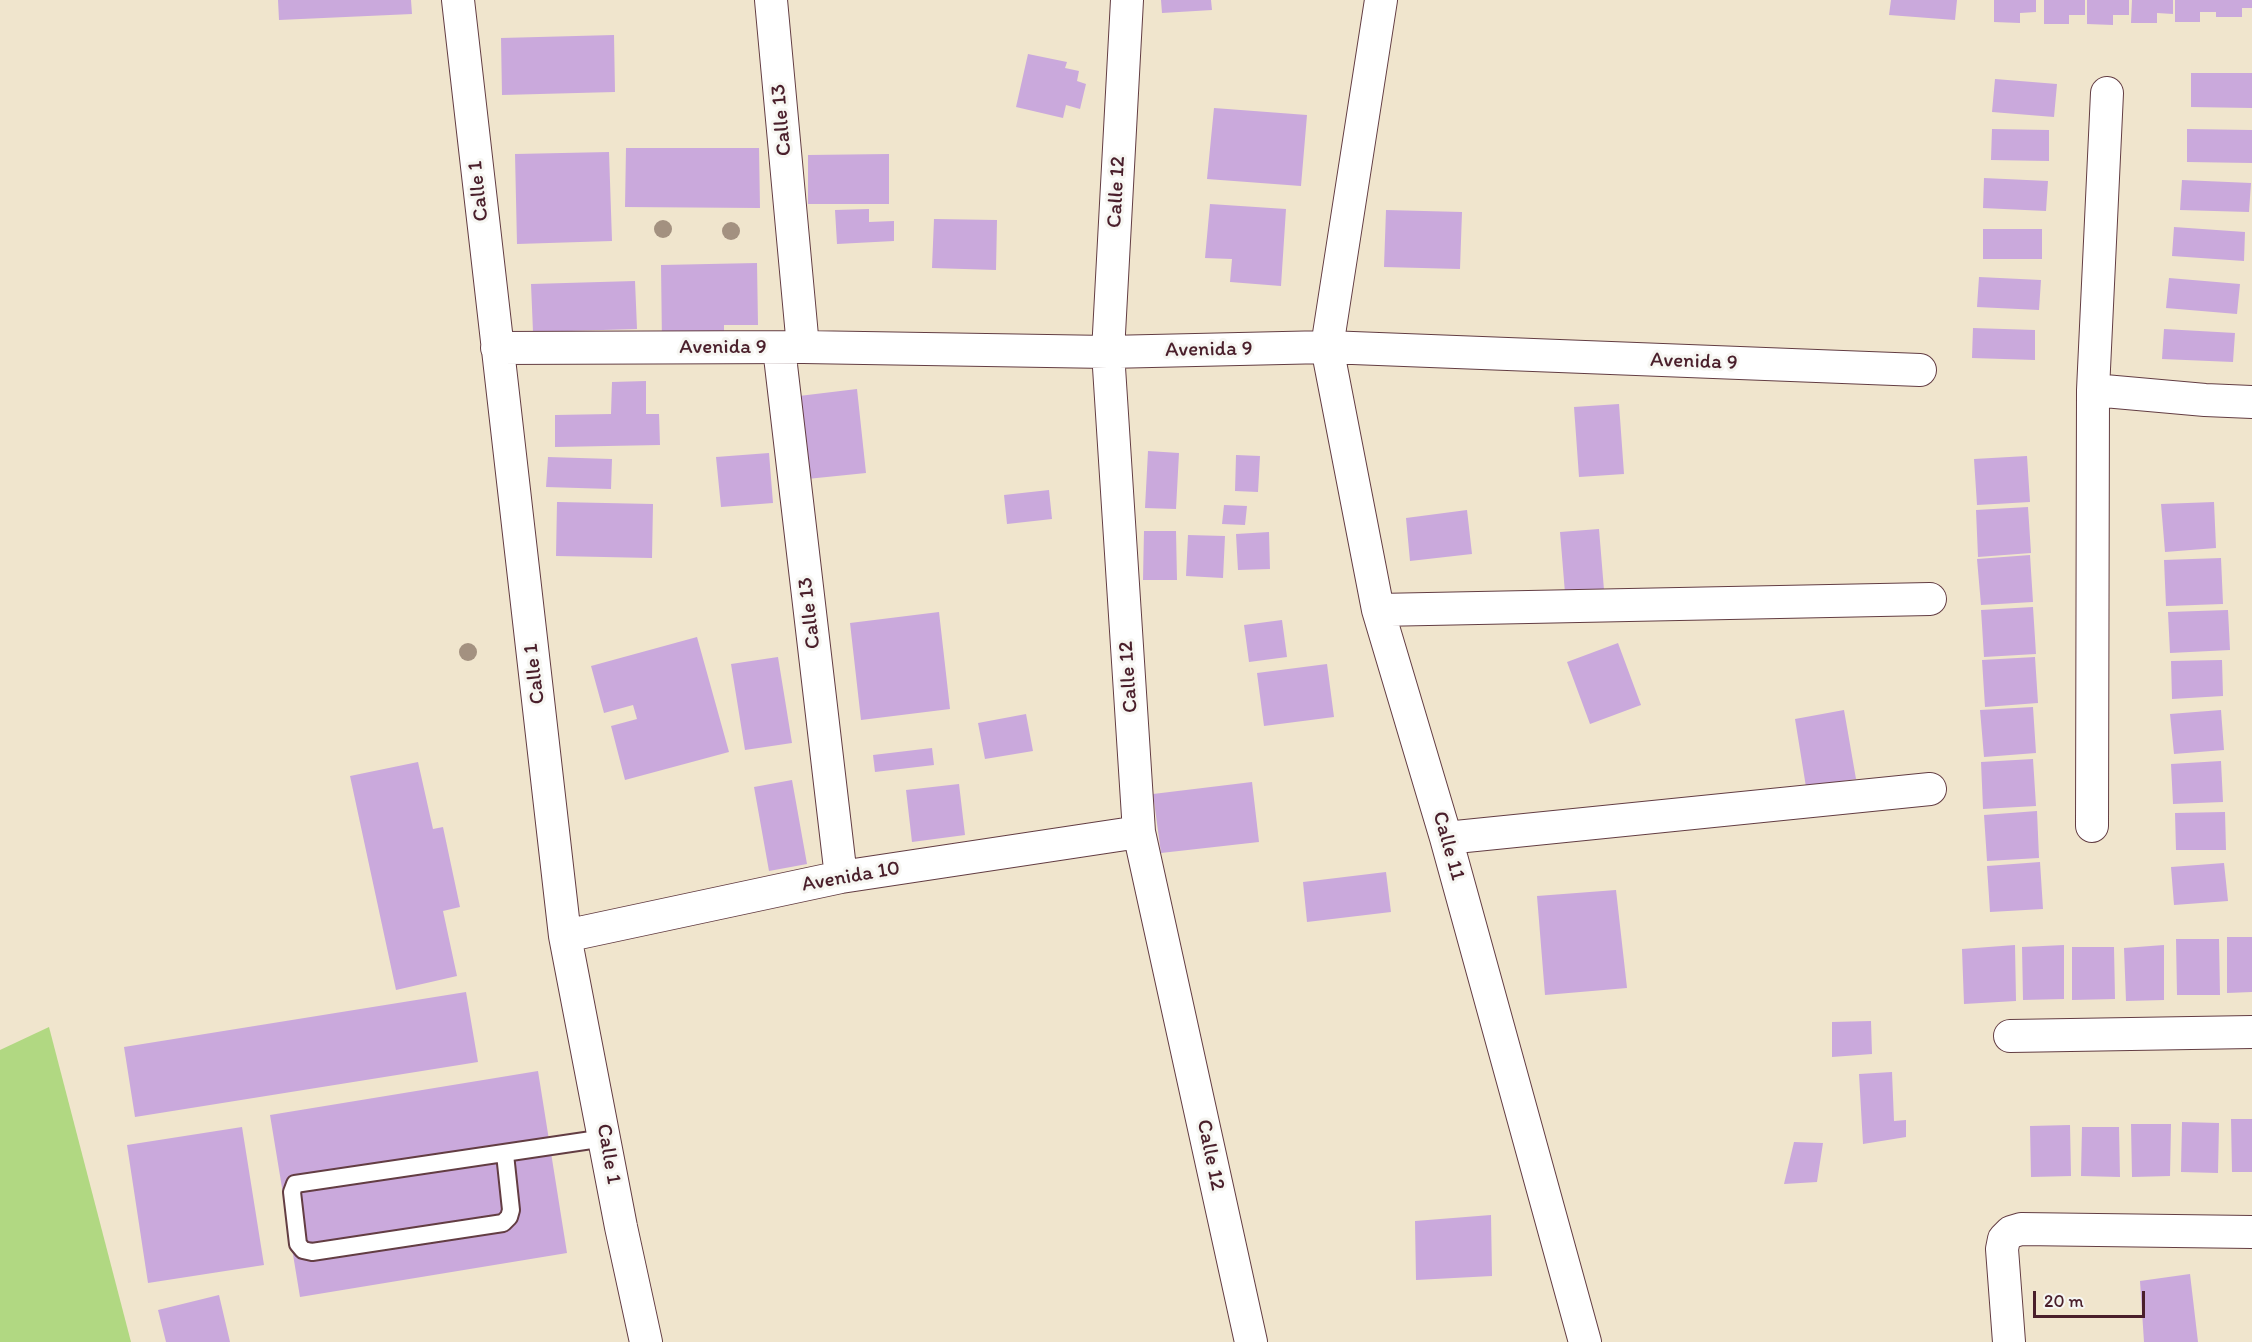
<!DOCTYPE html>
<html>
<head>
<meta charset="utf-8">
<style>
	body { margin:0 }
	#map { position:relative; width:2252px; height:1342px; overflow:hidden; background:#f0e5cd; font-family:Itim,sans-serif }
	canvas { display:block }
	.scale { position:absolute; left:2033px; top:1291px; width:112px; height:27px; box-sizing:border-box; border:3px solid #4a1f2b; border-top:0; padding-left:8px; font-size:18px; line-height:21px; white-space:nowrap; color:#4a1f2b; -webkit-text-stroke:4px #f6f6f2; paint-order:stroke }
</style>
</head>
<body>
<div id="map">
<canvas width="2252" height="1342"></canvas>
<div class="scale">20 m</div>
</div>
<script>
const g = document.querySelector('canvas').getContext('2d');
g.lineJoin = 'round';
function fill(path, color) { g.fillStyle = color; g.fill(path, 'evenodd'); }
const toPath = rows => new Path2D(rows.map(r => 'M' + r).join(''));
function trace(path, color, width, dash) { g.strokeStyle = color; g.lineWidth = width; g.lineCap = dash ? 'butt' : 'round'; g.setLineDash(dash || []); g.stroke(path); }
function drawText(font, color, halo, rows, align = 'center') {
  g.font = font + ' Itim,sans-serif'; g.lineWidth = 6; g.setLineDash([]); g.textBaseline = 'middle'; g.strokeStyle = halo; g.fillStyle = color; for (const [text, x, y, turn = 0] of rows) {
    g.save(); g.translate(x, y); g.rotate((+turn || 0) * Math.PI / 180); g.textAlign = isNaN(turn) ? turn : align; if (halo) g.strokeText(text, 0, 0); g.fillText(text, 0, 0); g.restore();
  }
}
fill(toPath([
	[49,1027,131,1342,0,1342,0,1050]
]), '#b1d882');
fill(toPath([
	[278,0,411,0,412,14,279,20],
	[1161,0,1211,0,1212,10,1162,13],
	[1891,0,1957,0,1955,20,1889,15],
	[1994,0,2036,0,2036,12,2020,13,2020,23,1994,22],
	[2044,0,2085,0,2085,15,2069,15,2069,24,2044,24],
	[2087,0,2129,0,2129,15,2113,15,2113,25,2087,24],
	[2132,0,2173,0,2173,14,2157,13,2157,23,2131,23],
	[2175,0,2252,0,2252,8,2242,8,2242,17,2216,17,2216,12,2200,12,2200,22,2175,22],
	[614,35,615,92,502,95,501,38],
	[1028,54,1067,62,1065,68,1079,71,1077,81,1086,84,1080,109,1066,105,1063,118,1016,107],
	[2191,73,2252,73,2252,108,2191,107],
	[1995,79,2057,84,2054,117,1992,112],
	[1214,108,1307,115,1301,186,1207,179],
	[1992,129,2049,130,2049,161,1991,160],
	[2187,129,2252,130,2252,163,2187,162],
	[626,148,759,148,760,208,625,207],
	[609,152,612,241,517,244,515,154],
	[889,154,889,204,808,204,808,155],
	[1984,178,2048,181,2046,211,1983,208],
	[2182,180,2251,183,2249,212,2180,210],
	[1210,204,1286,209,1281,286,1230,282,1232,259,1205,258],
	[869,209,869,222,894,221,894,241,837,244,835,210],
	[1386,210,1462,212,1460,269,1384,267],
	[934,219,997,220,996,270,932,268],
	[2174,227,2245,232,2244,261,2172,256],
	[1983,229,2042,229,2042,259,1983,259],
	[757,263,758,325,724,325,724,343,662,344,661,265],
	[1979,277,2041,280,2039,310,1977,307],
	[2169,278,2240,284,2237,314,2166,308],
	[635,281,637,329,533,332,531,284],
	[1973,328,2035,330,2035,360,1972,358],
	[2164,329,2235,333,2233,362,2162,359],
	[646,381,646,414,659,414,660,445,555,447,555,415,611,414,612,382],
	[857,389,866,473,807,479,799,396],
	[1619,404,1624,474,1579,477,1574,407],
	[1148,451,1179,453,1176,509,1145,508],
	[769,453,773,503,721,507,716,457],
	[1236,455,1260,456,1258,492,1235,491],
	[2027,456,2030,502,1977,505,1974,459],
	[548,457,612,459,611,489,546,487],
	[1049,490,1052,519,1007,524,1004,495],
	[557,502,653,504,652,558,556,556],
	[2214,502,2216,548,2165,552,2161,504],
	[1224,505,1247,506,1245,525,1222,524],
	[2028,507,2031,553,1978,557,1976,510],
	[1467,510,1472,554,1410,561,1406,518],
	[1599,529,1604,590,1565,593,1560,532],
	[1144,531,1176,531,1177,580,1143,580],
	[1269,532,1270,569,1238,570,1236,534],
	[1188,535,1225,536,1223,578,1186,576],
	[2030,555,2033,602,1981,605,1977,559],
	[2221,558,2223,604,2166,606,2164,560],
	[2033,607,2036,654,1984,657,1981,610],
	[2228,610,2230,650,2170,653,2168,612],
	[939,612,950,709,861,720,850,623],
	[1282,620,1287,657,1249,662,1244,625],
	[697,637,729,752,625,780,611,726,637,719,633,705,604,713,591,666],
	[1618,643,1641,705,1590,724,1567,662],
	[778,657,792,743,745,750,731,664],
	[2035,657,2038,703,1985,707,1982,660],
	[2222,660,2223,696,2172,699,2171,661],
	[1327,664,1334,717,1264,726,1257,673],
	[2033,707,2036,753,1984,757,1980,710],
	[1844,710,1856,779,1806,787,1795,719],
	[2221,710,2224,750,2174,754,2170,714],
	[1026,714,1033,751,985,759,978,723],
	[932,748,934,765,875,772,873,755],
	[2033,759,2036,806,1983,809,1981,762],
	[2221,761,2223,802,2173,804,2171,764],
	[418,762,433,829,443,827,460,907,443,911,457,976,396,990,350,776],
	[792,780,807,864,769,871,754,787],
	[1252,782,1259,842,1161,853,1153,794],
	[959,784,965,835,912,842,906,790],
	[2037,811,2039,858,1987,861,1984,815],
	[2225,812,2226,850,2176,850,2175,813],
	[2040,862,2043,909,1990,912,1987,866],
	[2224,863,2228,901,2174,905,2171,867],
	[1386,872,1391,912,1307,922,1303,882],
	[1616,890,1627,988,1545,995,1537,896],
	[2227,937,2252,937,2252,992,2227,993],
	[2176,939,2219,939,2220,995,2177,995],
	[2015,945,2016,1001,1964,1004,1962,949],
	[2064,945,2064,999,2023,1000,2022,947],
	[2164,945,2164,1000,2126,1001,2124,948],
	[2072,947,2114,947,2115,999,2072,1000],
	[466,992,478,1062,135,1117,124,1047],
	[1871,1021,1872,1054,1832,1057,1832,1022],
	[538,1071,567,1253,300,1297,270,1115],
	[1892,1072,1894,1121,1906,1120,1906,1137,1863,1144,1859,1074],
	[2231,1119,2252,1119,2252,1172,2232,1172],
	[2182,1122,2219,1123,2218,1173,2181,1172],
	[2131,1124,2171,1124,2170,1176,2132,1177],
	[2070,1125,2071,1176,2031,1177,2030,1126],
	[242,1127,264,1265,148,1283,127,1145],
	[2082,1127,2119,1127,2120,1177,2081,1176],
	[1794,1142,1823,1143,1817,1182,1784,1184],
	[1491,1215,1492,1276,1416,1280,1415,1221],
	[2190,1274,2198,1342,2144,1342,2140,1281],
	[219,1295,230,1342,166,1342,158,1310]
]), '#caa9dc');
const lane = toPath([
	[505,1154,511,1210,509,1217,503,1223,312,1252,303,1250,298,1244,292,1192,295,1184,605,1138]
]);
const street = toPath([
	[458,0,565,936,621,1227,646,1342],
	[771,0,803,347],
	[1127,0,1108,352,1139,832,1251,1342],
	[1381,0,1327,347,1378,610,1446,838,1585,1342],
	[497,348,803,347,1108,352,1327,347,1920,370],
	[779,348,841,877],
	[2093,390,2205,400,2252,402],
	[1378,610,1930,599],
	[2092,826,2093,390,2107,93],
	[1446,838,1930,789],
	[565,936,841,877,1139,832],
	[2010,1036,2252,1032],
	[2009,1342,2002,1249,2004,1239,2011,1232,2021,1229,2252,1232]
]);
trace(lane, '#633d43', 20);
trace(street, '#633d43', 34);
trace(lane, '#fff', 16);
trace(street, '#fff', 32);
g.fillStyle = '#a39180';
for (const [x, y] of [
	[663,229],
	[731,231],
	[468,652]
]) { g.beginPath(); g.arc(x, y, 9, 0, 2 * Math.PI); g.fill(); }
drawText('21px', '#4a1f2b', '#f6f6f2', [
	["Calle 13",782,120,-95],
	["Calle 1",479,191,-96],
	["Calle 12",1117,192,-87],
	["Avenida 9",723,348],
	["Avenida 9",1209,350,-1],
	["Avenida 9",1694,362,2],
	["Calle 13",810,613,-97],
	["Calle 1",535,674,-97],
	["Calle 12",1129,677,-94],
	["Calle 11",1448,846,74],
	["Avenida 10",851,877,-10],
	["Calle 1",608,1154,80],
	["Calle 12",1210,1155,78]
]);
</script>
</body>
</html>
